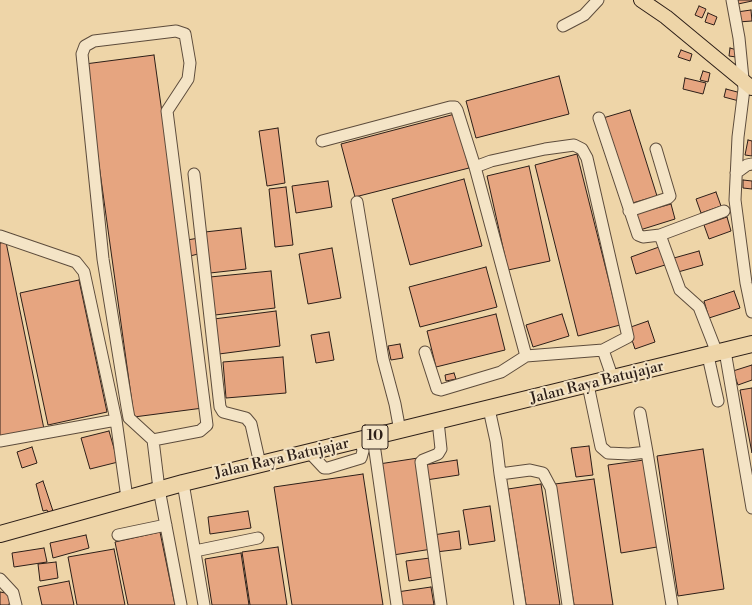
<!DOCTYPE html>
<html>
<head>
<meta charset="utf-8">
<style>
	body { margin:0 }
	canvas { display:block; background:#eed5a8 }
</style>
</head>
<body>
<canvas width="752" height="605"></canvas>
<script>
const g = document.querySelector('canvas').getContext('2d');
g.lineJoin = 'round';
function fill(path, color) { g.fillStyle = color; g.fill(path, 'evenodd'); }
const toPath = rows => new Path2D(rows.map(r => 'M' + r).join(''));
function trace(path, color, width, dash) { g.strokeStyle = color; g.lineWidth = width; g.lineCap = dash ? 'butt' : 'round'; g.setLineDash(dash || []); g.stroke(path); }
function drawText(font, color, halo, rows, align = 'center') {
  g.font = font + ' "Libre Bodoni",serif'; g.lineWidth = 4; g.setLineDash([]); g.textBaseline = 'middle'; g.strokeStyle = halo; g.fillStyle = color; for (const [text, x, y, turn = 0] of rows) {
    g.save(); g.translate(x, y); g.rotate((+turn || 0) * Math.PI / 180); g.textAlign = isNaN(turn) ? turn : align; if (halo) g.strokeText(text, 0, 0); g.fillText(text, 0, 0); g.restore();
  }
}
const building = toPath([
	[738,0,752,0,752,1,738,4,738,0],
	[699,6,706,9,702,18,695,15,699,6],
	[751,10,752,21,738,22,737,12,751,10],
	[708,13,717,17,714,25,705,22,708,13],
	[730,48,737,50,736,57,729,56,730,48],
	[681,50,692,54,690,61,678,57,681,50],
	[154,55,203,408,134,417,85,64,154,55],
	[703,71,710,73,708,82,700,80,703,71],
	[559,76,569,114,476,138,466,101,559,76],
	[685,78,706,83,703,94,683,89,685,78],
	[726,89,741,93,739,101,724,97,726,89],
	[630,110,657,196,629,204,603,118,630,110],
	[455,114,469,168,355,197,341,144,455,114],
	[278,128,285,183,267,186,259,131,278,128],
	[748,140,752,141,752,156,745,155,748,140],
	[577,154,620,325,578,336,535,165,577,154],
	[529,166,550,261,508,270,487,176,529,166],
	[464,179,482,246,410,265,392,199,464,179],
	[743,180,752,181,752,189,743,188,743,180],
	[328,181,332,207,296,213,292,186,328,181],
	[286,187,293,245,275,247,269,189,286,187],
	[716,192,721,206,701,213,696,199,716,192],
	[671,204,675,219,640,230,635,214,671,204],
	[727,217,731,231,709,239,704,225,727,217],
	[241,228,246,269,210,273,205,232,241,228],
	[199,238,202,253,190,256,187,240,199,238],
	[6,242,44,429,0,436,0,243,6,242],
	[659,247,665,265,636,274,631,257,659,247],
	[332,248,341,298,308,304,299,254,332,248],
	[699,251,703,265,678,272,674,258,699,251],
	[486,267,497,307,420,327,409,287,486,267],
	[271,271,275,308,215,315,210,277,271,271],
	[79,280,107,412,48,425,20,293,79,280],
	[734,291,740,308,709,318,704,301,734,291],
	[276,311,280,346,219,354,214,319,276,311],
	[496,314,505,350,436,367,427,331,496,314],
	[562,314,569,336,533,347,526,325,562,314],
	[648,321,655,342,635,349,628,328,648,321],
	[329,332,334,360,316,363,311,335,329,332],
	[400,344,403,358,391,360,388,346,400,344],
	[283,357,286,393,226,398,223,362,283,357],
	[752,365,752,380,738,385,733,371,752,365],
	[454,373,456,379,446,381,445,375,454,373],
	[752,388,752,453,740,390,752,388],
	[109,431,118,462,90,469,81,438,109,431],
	[589,446,593,475,576,477,571,448,589,446],
	[32,447,37,463,22,468,17,452,32,447],
	[703,449,724,589,678,596,657,456,703,449],
	[418,458,432,549,393,555,379,464,418,458],
	[457,460,459,475,426,480,424,465,457,460],
	[644,460,657,547,621,553,608,465,644,460],
	[363,474,383,605,292,605,274,487,363,474],
	[594,479,613,605,574,605,555,484,594,479],
	[43,481,53,511,48,512,47,510,43,511,36,484,43,481],
	[541,484,560,605,526,605,508,489,541,484],
	[490,506,495,541,469,545,463,510,490,506],
	[248,511,251,528,210,534,208,517,248,511],
	[459,531,461,549,436,552,433,535,459,531],
	[160,532,175,605,128,605,115,542,160,532],
	[86,535,89,548,53,558,50,543,86,535],
	[278,547,287,605,250,605,242,552,278,547],
	[44,548,47,562,14,567,12,553,44,548],
	[114,549,125,605,77,605,68,557,114,549],
	[241,553,249,605,212,605,205,559,241,553],
	[430,558,433,577,409,581,406,561,430,558],
	[56,562,58,578,40,581,38,564,56,562],
	[69,581,74,605,42,605,38,587,69,581],
	[431,587,434,605,399,605,397,592,431,587],
	[0,592,11,594,9,605,0,605,0,592]
]);
fill(building, '#e6a580');
trace(building, '#2d1f18', 1);
const minor = toPath([
	[732,0,739,38,744,89,738,137,735,200,746,283,752,312],
	[563,26,584,15,598,0],
	[599,118,638,235,643,237,660,235,680,290,699,307,717,353],
	[322,141,450,107,455,107,457,110,475,167,526,356],
	[736,173,747,165,752,164],
	[194,174,220,407,223,412,246,418,251,424,260,464],
	[357,202,383,359,395,404,400,431],
	[629,211,668,198,670,196,656,149],
	[660,235,724,211],
	[0,236,76,262,84,272,116,420,127,498],
	[603,350,613,379],
	[725,351,752,508],
	[425,352,437,389,441,390,501,372,526,356,603,350,628,337,587,158,582,149,574,145,545,149,491,161,475,167],
	[708,356,718,401],
	[588,385,601,447,608,453,629,454,647,452,672,605],
	[489,409,496,441,500,474],
	[640,413,647,452],
	[438,421,441,449,438,454,423,460,421,462,441,605],
	[373,437,397,605],
	[153,440,200,431,207,425,167,111,188,79,190,63,185,34,176,31,94,41,85,46,82,54,103,259,127,407,129,418,153,440,159,489,181,605],
	[0,441,116,420],
	[309,452,324,468,328,468,361,458,363,451,361,440],
	[183,483,204,605],
	[118,535,166,525],
	[195,551,258,538],
	[0,579,13,593,16,605],
	[520,605,500,474,530,470,543,473,551,488,568,605]
]);
const major = toPath([
	[641,0,666,17,752,88]
]);
const highway = toPath([
	[0,534,183,483,752,344]
]);
trace(minor, '#5d4c3c', 13);
trace(major, '#2d1f18', 16);
trace(highway, '#2d1f18', 18);
trace(minor, '#f4e4c6', 11);
trace(major, '#eed5a8', 14);
trace(highway, '#eed5a8', 16);
for (const [x, y, w] of [
	[375,437,26]
]) { const box = new Path2D(); box.roundRect(x - w / 2, y - 12, w, 24, 3); g.fillStyle = '#f4e4c6'; g.fill(box); trace(box, '#2d1f18', 1); }
drawText('bold 14px', '#2d1f18', null, [
	["10",375,437]
]);
drawText('15px', '#2d1f18', '#f4e4c6', [
	["Jalan Raya Batujajar",597,383,-14],
	["Jalan Raya Batujajar",282,459,-13]
]);
</script>
</body>
</html>
